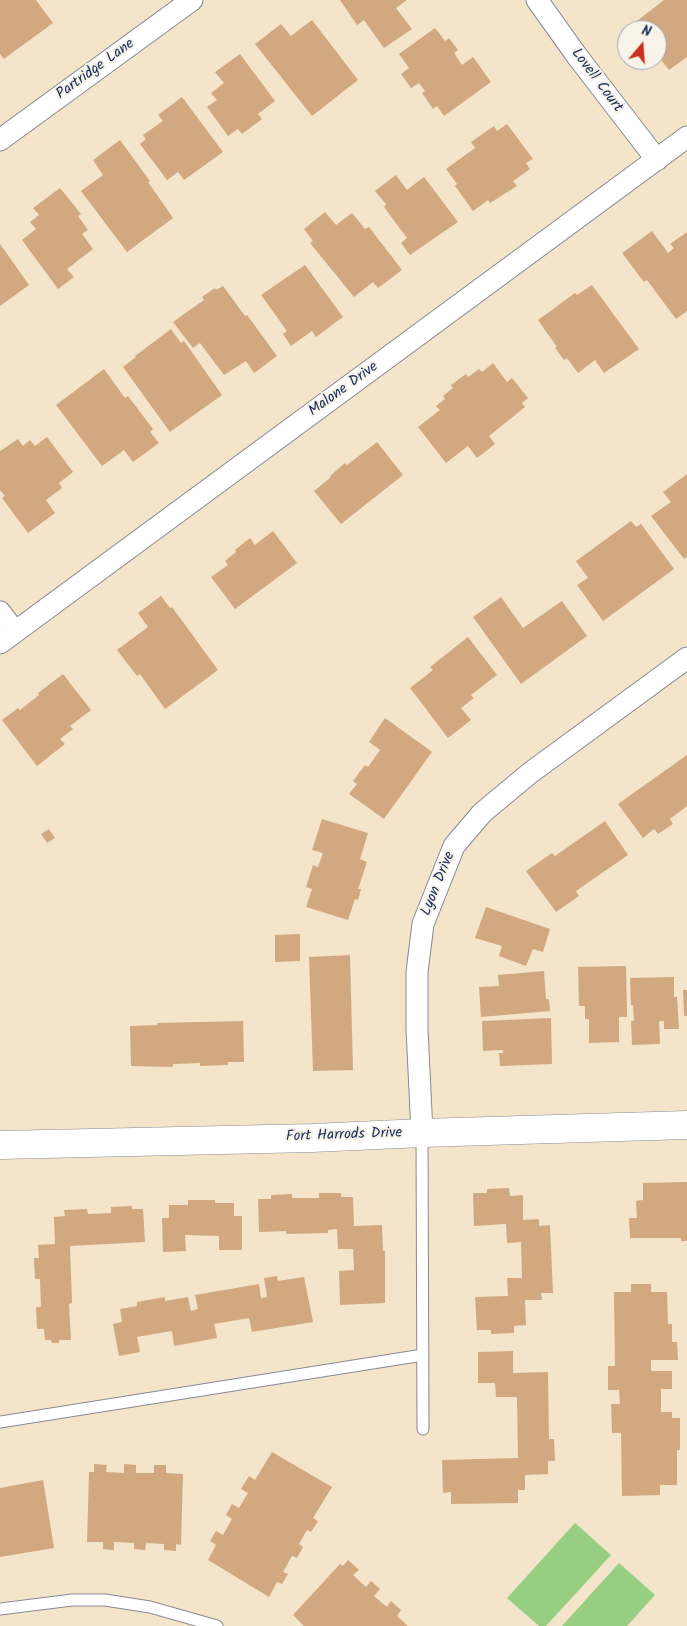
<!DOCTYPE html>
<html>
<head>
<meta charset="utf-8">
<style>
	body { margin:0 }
	#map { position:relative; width:687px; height:1626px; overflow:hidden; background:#f3e4ca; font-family:Kalam,sans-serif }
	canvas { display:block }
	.north { position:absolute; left:617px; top:20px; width:50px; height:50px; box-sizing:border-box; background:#f7f3e8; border:1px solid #9fa5b1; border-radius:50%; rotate:18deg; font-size:14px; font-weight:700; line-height:20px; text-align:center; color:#1b2f5e }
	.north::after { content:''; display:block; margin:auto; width:18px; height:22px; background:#c8321e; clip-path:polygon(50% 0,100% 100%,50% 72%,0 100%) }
</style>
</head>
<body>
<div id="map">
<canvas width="687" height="1626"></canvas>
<div class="north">N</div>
</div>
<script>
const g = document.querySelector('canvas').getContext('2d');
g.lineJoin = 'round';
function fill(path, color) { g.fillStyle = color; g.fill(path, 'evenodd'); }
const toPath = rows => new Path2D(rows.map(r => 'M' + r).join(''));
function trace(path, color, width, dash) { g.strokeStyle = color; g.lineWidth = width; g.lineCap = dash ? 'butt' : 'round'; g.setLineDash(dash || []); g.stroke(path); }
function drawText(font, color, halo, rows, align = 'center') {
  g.font = font + ' Kalam,sans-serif'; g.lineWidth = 4; g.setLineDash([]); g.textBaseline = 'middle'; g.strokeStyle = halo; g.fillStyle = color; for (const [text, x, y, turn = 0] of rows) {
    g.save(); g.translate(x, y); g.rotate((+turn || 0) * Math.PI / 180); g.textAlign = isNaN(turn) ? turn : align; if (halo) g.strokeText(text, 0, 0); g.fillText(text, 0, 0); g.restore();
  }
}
fill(toPath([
	[575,1523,611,1555,546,1626,539,1626,507,1598],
	[619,1563,655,1595,627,1626,562,1626]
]), '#96cf82');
fill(toPath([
	[0,0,36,0,53,23,4,59,0,54],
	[340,0,407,0,396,8,412,29,384,48,364,20,357,25],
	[664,0,687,0,687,57,669,70,657,55,657,30,638,30,633,24],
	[312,20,358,80,312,116,255,44,281,24,291,36],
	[435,28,445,41,449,38,458,50,454,53,462,65,473,57,491,82,444,116,437,106,433,109,422,93,425,91,419,83,411,88,401,74,409,68,399,54],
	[240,54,275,101,258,114,262,119,242,134,238,129,228,136,207,107,217,100,211,93,224,83,215,72],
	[182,97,223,152,184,180,178,172,167,180,140,144,146,139,143,135,163,121,158,115],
	[507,124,533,159,526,163,530,169,513,181,517,186,490,203,488,200,473,211,455,186,457,184,446,169,475,148,471,142,494,126,497,131],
	[120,140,150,181,148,182,173,218,127,252,81,191,103,175,93,160],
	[396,175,407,190,424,177,458,222,410,255,401,243,407,238,384,207,386,204,375,191],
	[60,188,81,214,78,216,88,230,82,234,93,249,67,269,74,277,58,289,22,240,36,229,30,222,39,215,33,208],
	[325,212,336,225,352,213,365,229,369,227,402,270,378,288,373,282,354,297,310,243,313,241,304,229],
	[652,231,668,253,674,248,670,244,687,232,687,311,676,319,647,280,644,282,622,253],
	[0,244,29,285,0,306],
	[305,265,343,317,316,337,312,331,291,346,283,334,287,331,261,295],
	[592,285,639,349,604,373,595,360,578,373,567,358,564,360,555,348,557,347,538,320,575,293,577,295],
	[223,286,245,316,247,315,277,356,254,373,246,361,224,375,200,343,193,348,173,322,204,300,202,297,215,288,216,290],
	[171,329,181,343,184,341,222,395,170,432,123,367,136,357,135,356],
	[493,363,507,382,512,378,528,398,522,403,525,407,489,436,495,444,477,458,468,446,446,463,418,427,440,410,436,406,445,399,443,396,453,388,451,385,466,374,468,377,479,369,482,372],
	[104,369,125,398,128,396,153,429,150,432,159,443,133,462,124,450,102,466,56,405],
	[47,437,73,472,59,483,62,488,46,500,55,513,28,533,2,498,5,496,0,490,0,451,18,439,23,446,30,440,35,446],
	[377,442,403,475,341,524,314,491,331,477,330,476,345,463,347,465],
	[687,474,687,557,684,559,651,516,671,502,663,492],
	[631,521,636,527,641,524,674,569,603,621,577,585,588,578,576,561],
	[273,531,297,563,235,609,211,577,228,565,225,561,236,552,235,550,250,538,255,545],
	[161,596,170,608,172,607,218,670,165,709,140,674,137,676,117,650,148,627,138,613],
	[501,597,523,628,562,601,587,636,521,684,473,617],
	[468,637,497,675,471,695,474,698,461,708,471,720,448,738,410,688,433,670,430,667],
	[63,674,91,710,70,726,73,729,60,739,65,744,37,766,2,720,18,708,20,710,39,695,38,693],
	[385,718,432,752,384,819,349,794,357,784,353,781,365,765,368,767,380,750,369,742],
	[687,755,687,806,670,819,673,824,658,834,654,829,643,838,618,804],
	[322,819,368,833,360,859,367,862,358,889,361,889,358,900,355,899,348,920,306,907,312,889,306,887,313,865,318,867,323,853,312,850],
	[605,821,628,855,576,891,579,896,556,912,526,871,552,853,555,856],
	[49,829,55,838,47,843,41,834],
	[486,907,550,929,543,952,533,949,526,966,499,956,502,946,475,938],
	[300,934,300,961,275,962,275,935],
	[350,955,353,1070,313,1071,309,957],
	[626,966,627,1017,619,1017,619,1042,589,1043,589,1019,585,1019,585,1006,579,1006,578,967],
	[544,971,546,999,549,999,550,1011,481,1017,479,987,499,986,498,975],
	[674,977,674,997,677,997,679,1029,664,1029,664,1021,659,1021,660,1044,632,1045,631,1021,634,1021,633,1005,631,1005,630,978],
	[683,990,687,990,687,1016,684,1016],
	[551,1018,552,1064,500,1066,499,1053,503,1053,503,1050,483,1051,482,1021],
	[243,1021,244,1062,228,1062,228,1065,200,1066,200,1063,173,1064,173,1067,131,1066,130,1026,157,1025,157,1023],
	[687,1182,687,1241,681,1241,681,1238,630,1238,629,1218,637,1218,636,1201,643,1200,643,1183],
	[509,1188,510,1196,523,1195,523,1220,539,1219,539,1226,550,1225,553,1293,541,1293,542,1300,525,1300,526,1325,514,1326,514,1333,491,1334,491,1330,477,1330,475,1297,508,1296,507,1278,522,1278,521,1242,507,1243,506,1224,474,1226,473,1193,487,1193,487,1189],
	[319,1193,341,1193,341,1197,353,1197,354,1226,382,1225,383,1251,385,1251,385,1303,340,1305,339,1271,354,1270,353,1249,338,1249,337,1229,328,1230,328,1233,286,1234,286,1231,259,1232,258,1199,271,1199,271,1195,292,1194,292,1198,319,1198],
	[188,1200,215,1200,215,1203,234,1203,234,1216,242,1216,242,1250,219,1250,219,1236,185,1235,186,1251,163,1252,162,1218,169,1218,169,1205,188,1205],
	[132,1206,132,1209,143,1209,145,1242,70,1246,72,1303,69,1304,71,1340,59,1340,59,1343,52,1343,51,1340,45,1340,44,1329,37,1329,36,1307,41,1307,40,1279,35,1279,34,1258,39,1258,38,1245,55,1244,54,1217,65,1216,64,1210,87,1209,88,1214,111,1213,111,1207],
	[277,1276,278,1281,304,1277,313,1322,252,1332,249,1318,214,1324,217,1338,174,1346,172,1331,137,1337,140,1352,119,1356,113,1324,122,1322,120,1309,137,1306,137,1302,165,1297,165,1301,188,1297,191,1311,198,1309,195,1295,259,1284,261,1298,267,1297,264,1278],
	[631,1284,651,1284,651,1292,667,1292,668,1324,672,1324,672,1342,677,1342,678,1360,651,1360,651,1371,672,1371,672,1389,661,1389,661,1412,672,1412,672,1418,680,1418,680,1450,677,1450,677,1485,660,1485,660,1495,622,1496,621,1433,612,1433,611,1404,620,1404,619,1390,608,1390,608,1366,615,1366,614,1292,631,1292],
	[513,1351,513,1373,548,1372,549,1439,554,1439,555,1461,548,1461,548,1474,525,1475,525,1490,518,1490,518,1503,451,1504,451,1492,443,1493,442,1460,518,1458,517,1397,496,1397,495,1383,478,1383,478,1352],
	[272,1452,332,1487,313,1518,318,1521,311,1532,307,1530,299,1544,303,1547,297,1558,292,1556,283,1572,288,1574,282,1584,277,1582,269,1597,208,1560,216,1545,210,1541,216,1531,223,1535,232,1519,226,1515,232,1504,239,1508,248,1493,241,1489,249,1476,255,1480],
	[94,1464,107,1465,106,1472,124,1473,124,1464,136,1465,136,1473,154,1473,154,1465,166,1465,166,1473,183,1474,181,1545,176,1544,176,1551,164,1550,164,1544,146,1543,145,1550,134,1549,134,1543,114,1542,114,1550,103,1549,103,1542,87,1542,89,1472,94,1472],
	[43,1480,54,1548,0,1557,0,1488],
	[348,1560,359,1570,353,1575,366,1587,371,1581,380,1589,374,1596,387,1607,391,1601,401,1610,397,1616,408,1626,304,1626,293,1615,340,1564,343,1566]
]), '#d2a880');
const service = toPath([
	[422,1133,423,1429],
	[0,1422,423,1355],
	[0,1609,72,1600,105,1600,150,1607,217,1626]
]);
const minor = toPath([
	[537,0,577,56,657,160],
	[0,140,192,0],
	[0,612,15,632],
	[0,643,687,137],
	[422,1133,417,1029,417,972,423,924,454,846,482,813,530,773,687,658]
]);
const tertiary = toPath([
	[0,1145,312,1138,422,1133,687,1125]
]);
trace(service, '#878a94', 13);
trace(minor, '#878a94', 23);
trace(tertiary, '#878a94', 29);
trace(service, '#fff', 11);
trace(minor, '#fff', 21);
trace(tertiary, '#fff', 28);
drawText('15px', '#1b2f5e', '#f7f3e8', [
	["Partridge Lane",96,70,-36],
	["Lovell Court",596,81,53],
	["Malone Drive",344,390,-36],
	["Lyon Drive",439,884,-68],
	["Fort Harrods Drive",344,1136,-2]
]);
</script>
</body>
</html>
